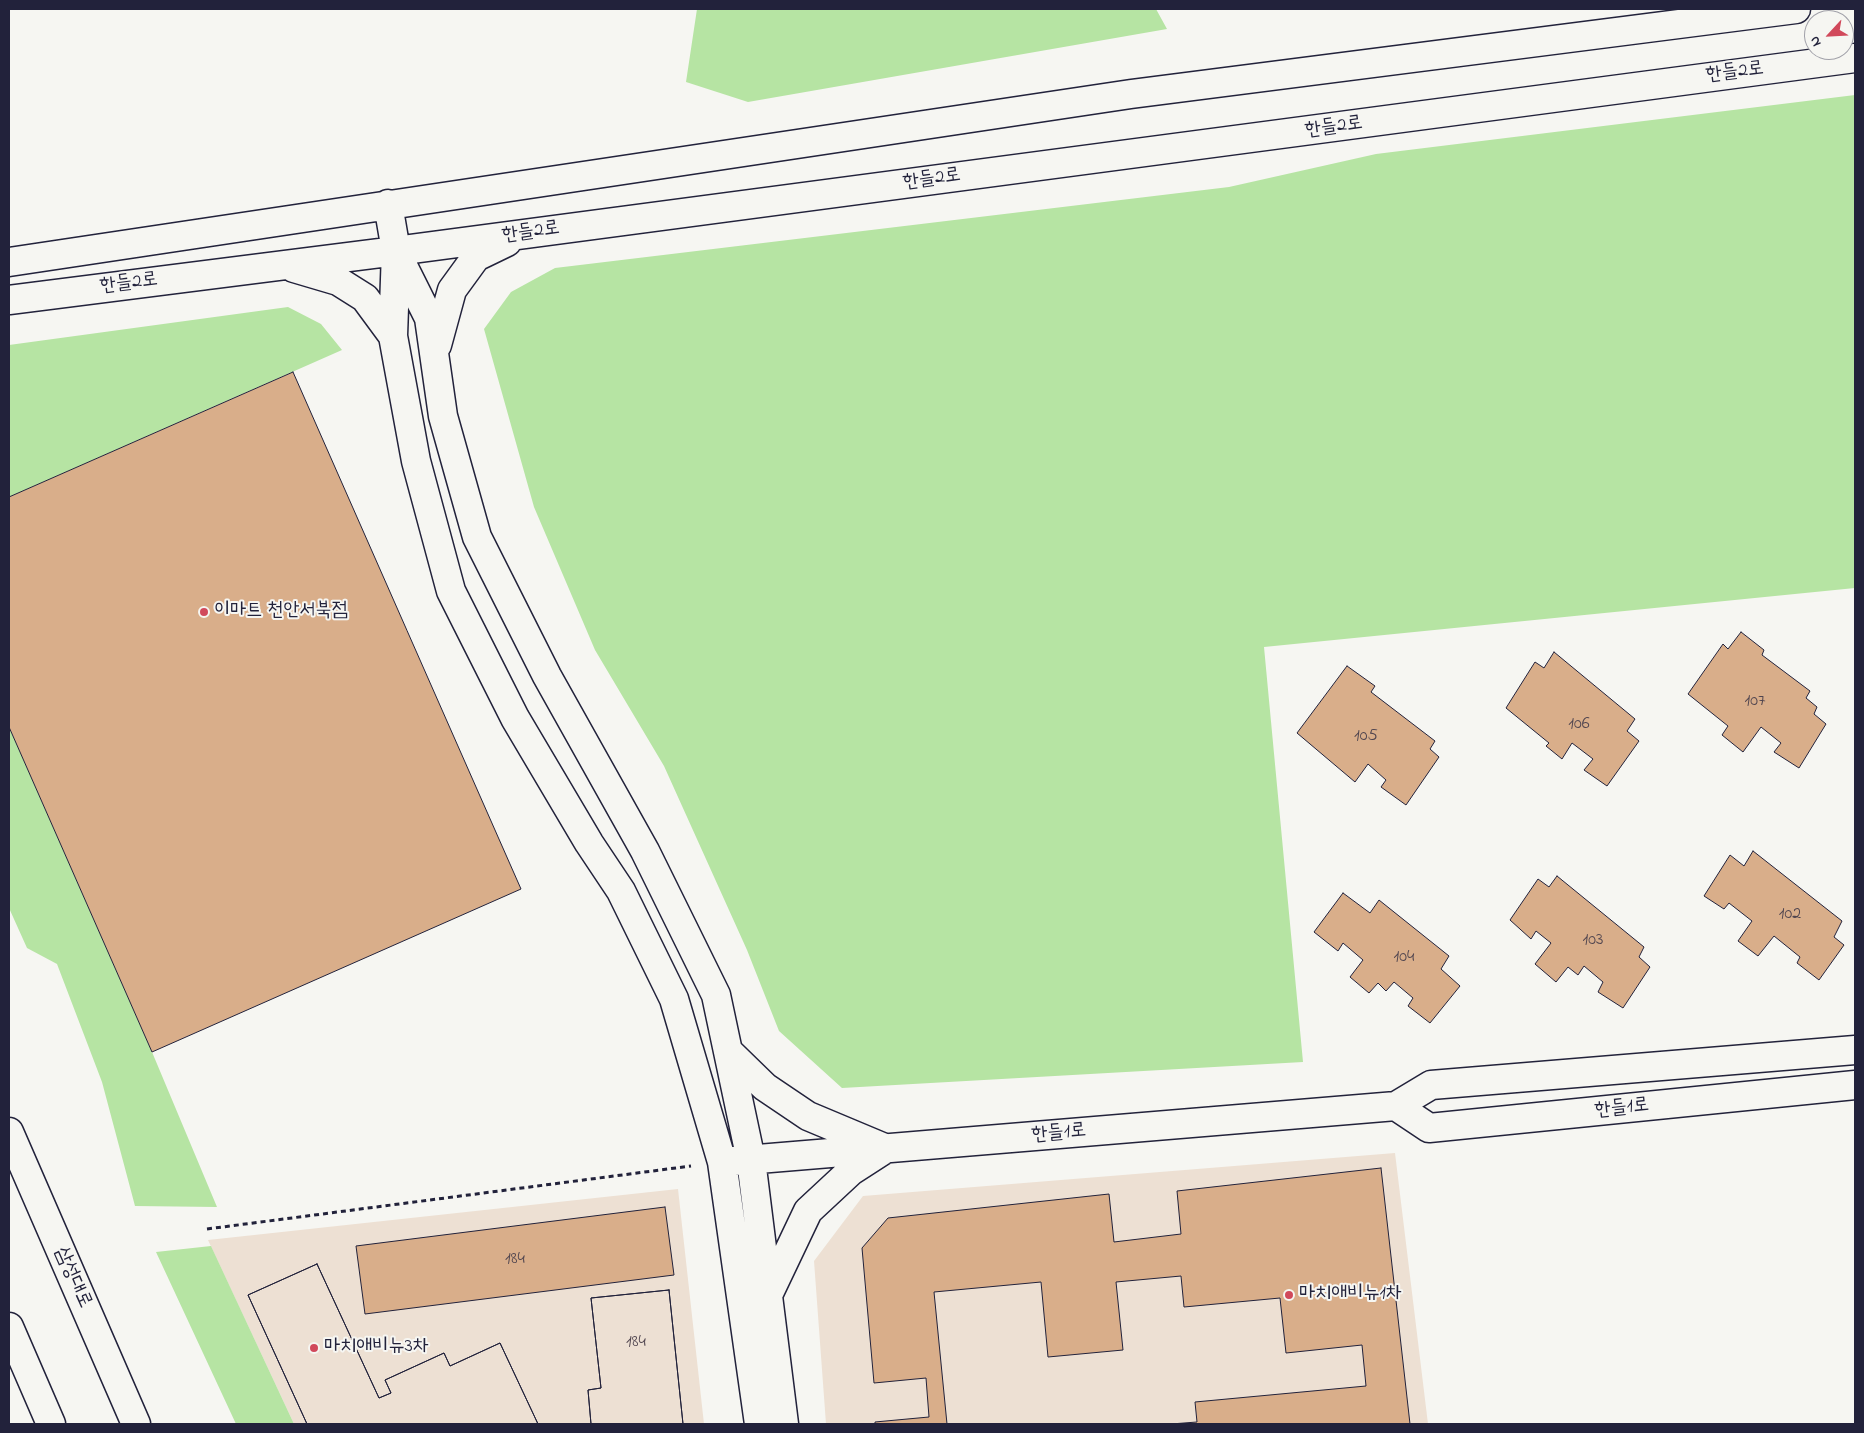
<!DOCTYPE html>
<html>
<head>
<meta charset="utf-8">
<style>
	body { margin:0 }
	#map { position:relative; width:1864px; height:1433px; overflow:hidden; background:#f6f6f2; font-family:"Indie Flower",sans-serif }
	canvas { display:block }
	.frame { position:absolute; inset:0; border:10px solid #22223b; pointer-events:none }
	.north { position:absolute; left:1804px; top:10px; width:50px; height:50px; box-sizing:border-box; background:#f6f6f2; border:1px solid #a1a1a9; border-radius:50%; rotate:245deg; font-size:14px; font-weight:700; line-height:20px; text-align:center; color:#22223b }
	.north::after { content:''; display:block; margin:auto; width:18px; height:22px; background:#d1495b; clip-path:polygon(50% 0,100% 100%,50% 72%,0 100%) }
</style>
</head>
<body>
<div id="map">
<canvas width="1864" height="1433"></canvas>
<div class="frame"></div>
<div class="north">N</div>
</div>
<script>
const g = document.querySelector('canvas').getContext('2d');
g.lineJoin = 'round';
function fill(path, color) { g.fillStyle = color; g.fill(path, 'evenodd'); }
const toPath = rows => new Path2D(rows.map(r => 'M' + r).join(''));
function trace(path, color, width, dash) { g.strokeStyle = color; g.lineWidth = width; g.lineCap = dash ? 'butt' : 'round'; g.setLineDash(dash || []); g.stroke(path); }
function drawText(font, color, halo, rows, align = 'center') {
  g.font = font + ' "Indie Flower","Poor Story",sans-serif'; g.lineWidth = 4; g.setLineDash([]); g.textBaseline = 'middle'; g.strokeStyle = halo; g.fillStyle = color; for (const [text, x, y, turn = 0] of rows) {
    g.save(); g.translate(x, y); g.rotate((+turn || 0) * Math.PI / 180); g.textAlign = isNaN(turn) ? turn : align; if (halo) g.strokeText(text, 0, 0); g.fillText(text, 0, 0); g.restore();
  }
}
fill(toPath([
	[1395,1153,1428,1424,826,1424,814,1261,863,1196],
	[678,1189,704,1424,294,1424,208,1240]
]), '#ede0d3');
fill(toPath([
	[697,9,1156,9,1167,29,748,102,686,82],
	[1855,95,1855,588,1264,647,1303,1062,842,1088,779,1031,747,950,664,766,595,650,534,507,484,329,511,292,555,268,1229,187,1376,154],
	[288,307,321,324,342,350,9,497,9,345],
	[9,727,152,1052,217,1207,135,1206,102,1082,57,964,27,948,9,908],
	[211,1246,294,1424,236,1424,156,1252]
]), '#b6e4a3');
const building = toPath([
	[293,372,521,889,152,1052,9,727,9,497,293,372],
	[1741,632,1764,650,1762,655,1810,691,1806,698,1817,707,1814,714,1826,724,1799,768,1774,752,1781,743,1761,727,1743,752,1722,735,1728,726,1688,694,1723,644,1728,649,1741,632],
	[1554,652,1635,719,1627,731,1639,741,1607,786,1584,770,1593,759,1572,743,1562,759,1546,746,1549,743,1506,708,1535,662,1544,668,1554,652],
	[1347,666,1375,686,1371,692,1435,741,1430,749,1439,757,1406,805,1381,787,1386,780,1368,764,1355,782,1297,733,1347,666],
	[1753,851,1842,921,1834,937,1844,945,1819,980,1797,963,1800,957,1774,936,1758,956,1738,941,1752,921,1729,903,1724,909,1704,896,1730,855,1744,866,1753,851],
	[1557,876,1644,947,1639,957,1650,967,1623,1008,1598,992,1603,982,1584,966,1578,975,1568,967,1556,982,1535,964,1551,943,1536,931,1531,939,1510,920,1538,879,1549,887,1557,876],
	[1343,893,1370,913,1379,900,1449,956,1441,969,1460,986,1430,1023,1408,1006,1413,998,1394,982,1386,991,1378,983,1369,993,1350,977,1363,960,1343,943,1338,951,1314,932,1343,893],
	[1381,1168,1410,1424,1171,1424,1197,1422,1195,1402,1366,1386,1362,1345,1286,1353,1280,1298,1184,1307,1181,1276,1116,1282,1123,1350,1048,1357,1041,1282,934,1292,947,1424,875,1424,875,1422,929,1417,926,1378,874,1383,862,1248,888,1218,1109,1194,1114,1242,1181,1234,1177,1191,1381,1168],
	[665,1207,674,1275,365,1314,356,1246,665,1207],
	[317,1264,379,1398,391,1393,385,1380,444,1353,450,1366,500,1343,538,1424,307,1424,248,1295,317,1264],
	[317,1264,379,1398,391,1393,385,1380,444,1353,450,1366,500,1343,538,1424,307,1424,248,1295,317,1264],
	[669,1290,683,1424,591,1424,588,1390,601,1388,591,1298,669,1290],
	[669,1290,683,1424,591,1424,588,1390,601,1388,591,1298,669,1290]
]);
fill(building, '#d9ae8a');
trace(building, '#22223b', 1);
const minor = toPath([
	[388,204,396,251,393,336,416,461,451,591,515,718,589,843,621,891,674,999,722,1162,759,1424],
	[397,254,429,318,443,416,477,537,547,676,645,851,716,995,751,1160,784,1424],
	[9,262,1131,94,1796,9],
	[294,268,338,281,365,298,393,336],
	[9,300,396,251,1855,58],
	[437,345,452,290,476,257,507,242],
	[728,1051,765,1087,808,1116,882,1147],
	[1396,1106,1429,1128,1855,1085],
	[734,1161,1396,1106,1431,1085,1855,1050],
	[768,1295,808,1211,851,1171,882,1151]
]);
const major = toPath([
	[9,1132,136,1424],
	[9,1327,51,1424]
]);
trace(minor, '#22223b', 31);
trace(major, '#22223b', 31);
trace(toPath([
	[207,1229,691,1166]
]), '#22223b', 3, [5, 4]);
trace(minor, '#f6f6f2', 28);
trace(major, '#f6f6f2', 28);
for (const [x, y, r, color] of [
	[204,612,5,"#d1495b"],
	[1289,1295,5,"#d1495b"],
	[314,1348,5,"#d1495b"]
]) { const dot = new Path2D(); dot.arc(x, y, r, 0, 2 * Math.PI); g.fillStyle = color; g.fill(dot); trace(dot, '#f6f6f2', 2); }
drawText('18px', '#50454f', null, [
	["107",1755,702],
	["106",1579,725],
	["105",1366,737],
	["102",1790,915],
	["103",1593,941],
	["104",1404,958],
	["184",515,1260],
	["184",636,1343]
]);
drawText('20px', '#22223b', '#f6f6f2', [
	["한들2로",1735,73,-7],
	["한들2로",1334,128,-8],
	["한들2로",932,180,-8],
	["한들2로",531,233,-8],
	["한들2로",129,284,-7],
	["한들1로",1622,1109,-6],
	["한들1로",1059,1134,-5],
	["삼성대로",72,1278,66]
]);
drawText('20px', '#22223b', '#f6f6f2', [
	["이마트 천안서북점",214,612],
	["마치애비뉴1차",1299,1295],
	["마치애비뉴3차",324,1348]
], 'left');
</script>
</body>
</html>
